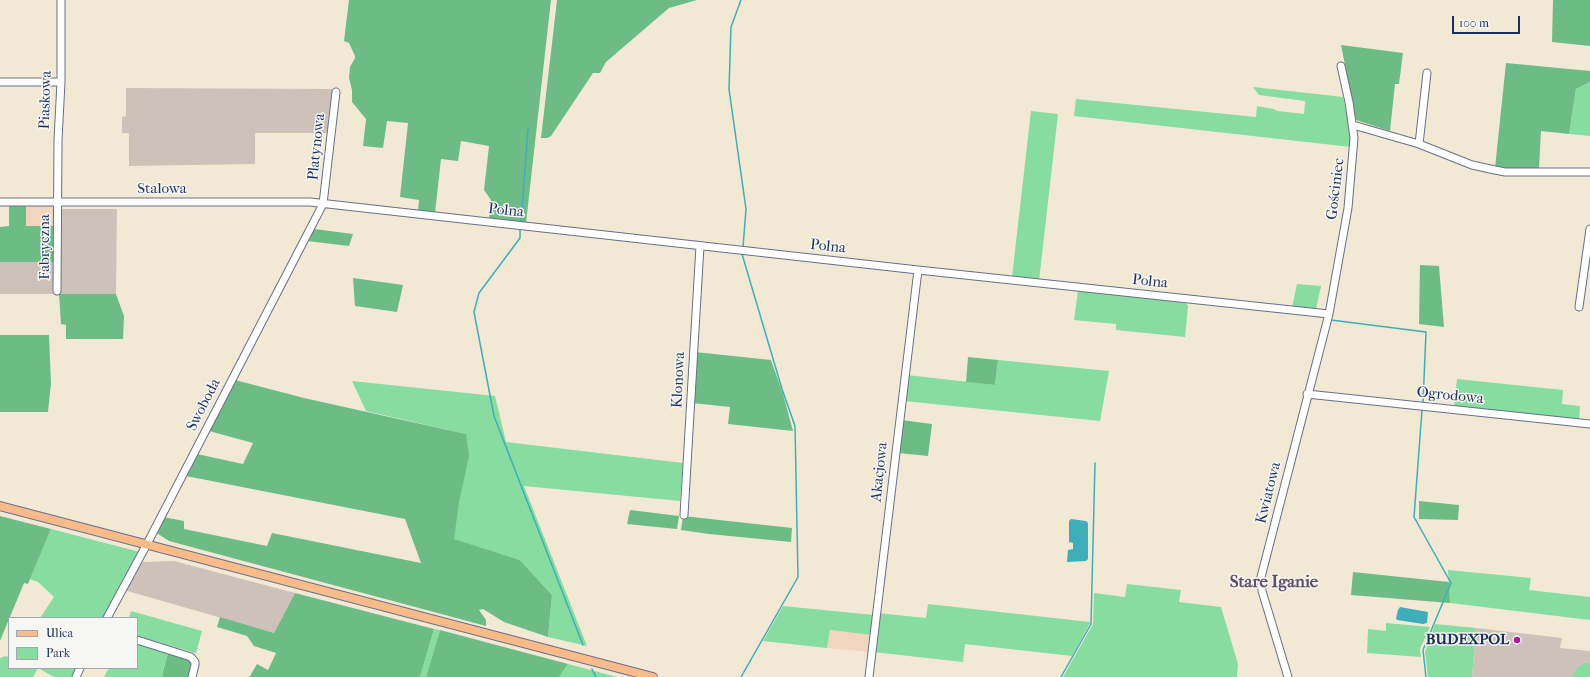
<!DOCTYPE html>
<html>
<head>
<meta charset="utf-8">
<style>
	body { margin:0 }
	#map { position:relative; width:1590px; height:677px; overflow:hidden; background:#f2e9d5; font-family:"IM FELL French Canon",serif }
	canvas { display:block }
	.legend { position:absolute; left:8px; top:617px; width:130px; height:52px; box-sizing:border-box; background:#f6f6f2; border:1px solid #9ea6b7; margin:0; padding:5px 7px; list-style:none; font-size:12px; color:#1b2f5e }
	.legend li { display:flex; align-items:center; gap:8px; height:20px }
	.legend b { width:20px; border:1px solid #9ea6b7 }
	.scale { position:absolute; left:1452px; top:16px; width:68px; height:18px; box-sizing:border-box; border:2px solid #1b2f5e; border-top:0; padding-left:5px; font-size:12px; line-height:14px; white-space:nowrap; color:#1b2f5e; -webkit-text-stroke:3px #f6f6f2; paint-order:stroke }
</style>
</head>
<body>
<div id="map">
<canvas width="1590" height="677"></canvas>
<ul class="legend">
<li><b style="height:5px;background:#fabb8b"></b>Ulica</li>
<li><b style="height:11px;background:#87dc9f"></b>Park</li>
</ul>
<div class="scale">100 m</div>
</div>
<script>
const g = document.querySelector('canvas').getContext('2d');
g.lineJoin = 'round';
function fill(path, color) { g.fillStyle = color; g.fill(path, 'evenodd'); }
const toPath = rows => new Path2D(rows.map(r => 'M' + r).join(''));
function trace(path, color, width, dash) { g.strokeStyle = color; g.lineWidth = width; g.lineCap = dash ? 'butt' : 'round'; g.setLineDash(dash || []); g.stroke(path); }
function drawText(font, color, halo, rows, align = 'center') {
  g.font = font + ' "IM FELL French Canon",serif'; g.lineWidth = 3; g.setLineDash([]); g.textBaseline = 'middle'; g.strokeStyle = halo; g.fillStyle = color; for (const [text, x, y, turn = 0] of rows) {
    g.save(); g.translate(x, y); g.rotate((+turn || 0) * Math.PI / 180); g.textAlign = isNaN(turn) ? turn : align; if (halo) g.strokeText(text, 0, 0); g.fillText(text, 0, 0); g.restore();
  }
}
fill(toPath([
	[26,204,52,204,55,207,55,226,26,227],
	[829,630,871,635,869,652,827,648]
]), '#f1d5bd');
fill(toPath([
	[126,88,335,89,331,133,255,133,255,164,129,166,129,133,122,133,122,117,126,116],
	[60,209,117,209,116,294,59,294],
	[0,262,56,262,56,294,0,294],
	[174,561,295,593,274,633,124,590,138,564,143,562],
	[1476,628,1562,638,1560,648,1590,651,1590,677,1472,677]
]), '#cec1ba');
fill(toPath([
	[1590,82,1590,136,1569,134,1576,89],
	[1253,87,1343,97,1352,136,1351,147,1074,116,1076,99,1256,117,1257,106,1274,109,1277,111,1304,114,1305,101,1259,95],
	[1031,111,1058,114,1039,281,1012,277],
	[1297,284,1321,286,1316,309,1292,307],
	[1078,291,1185,302,1188,306,1185,337,1116,330,1116,324,1074,320],
	[998,360,1109,371,1100,421,904,401,907,375,995,385],
	[1457,379,1563,390,1562,404,1580,406,1579,421,1454,407],
	[352,381,495,396,506,442,683,463,680,501,524,486,587,646,548,637,552,595,520,560,453,539,466,434,366,411],
	[51,529,140,552,104,618,40,618,54,597,38,582,30,579],
	[1448,570,1531,578,1529,590,1590,597,1590,620,1450,603],
	[1127,584,1181,590,1179,602,1221,607,1238,664,1237,677,1063,677,1093,624,1094,593,1125,597],
	[928,604,1090,622,1090,623,1072,656,965,644,963,662,873,652,878,613,926,618],
	[783,606,874,615,871,635,830,630,827,648,763,641],
	[131,611,202,631,196,653,137,636,137,618,129,618],
	[1386,623,1430,627,1420,649,1421,657,1367,653,1368,629,1386,631],
	[1435,624,1476,628,1472,677,1428,677,1425,652],
	[434,629,440,630,426,677,420,677],
	[137,644,168,653,162,674,163,677,104,677,109,668,137,668],
	[5,656,9,657,9,668,77,668,73,677,54,677,38,668,33,677,0,677,0,658],
	[1585,663,1590,663,1590,677,1572,677,1578,667],
	[568,664,617,677,559,677]
]), '#87dc9f');
fill(toPath([
	[349,0,551,0,526,223,489,219,491,200,484,190,489,146,461,141,458,161,441,159,435,213,418,211,419,200,400,197,408,123,387,121,383,148,363,146,366,119,352,102,352,90,349,78,350,67,355,58,355,56,349,43,344,41],
	[557,0,697,0,669,8,606,62,600,73,593,73,551,136,547,138,541,138],
	[1553,0,1590,0,1590,46,1552,42],
	[1341,45,1403,53,1399,84,1395,84,1390,131,1356,120],
	[1506,63,1590,71,1590,82,1576,89,1569,134,1541,131,1539,168,1495,168],
	[9,204,26,204,26,226,56,226,56,262,0,262,0,227,9,226],
	[314,229,353,234,349,246,307,241],
	[1420,265,1439,266,1444,327,1419,324],
	[353,278,403,285,397,312,355,306],
	[59,294,116,294,124,316,123,339,66,339,66,325,61,324],
	[0,335,49,335,51,383,48,412,0,412],
	[695,352,771,360,783,394,793,431,728,424,730,407,692,403],
	[968,357,998,360,995,385,966,382],
	[235,380,304,398,466,434,469,456,459,502,454,539,520,560,552,595,548,637,504,622,483,609,479,610,486,620,486,626,169,541,155,532,163,517,184,521,184,529,267,546,272,533,421,563,405,519,186,476,197,454,243,464,253,443,209,431],
	[901,420,932,424,928,456,898,453],
	[1419,501,1459,505,1458,520,1419,519],
	[630,510,679,516,677,529,627,524],
	[0,516,51,529,28,584,24,583,0,641],
	[683,516,792,528,791,542,709,534,681,530],
	[1353,572,1449,582,1450,603,1351,595],
	[295,593,434,629,420,677,248,677,250,676,257,664,268,670,276,653,254,646,247,636,217,627,220,617,274,633],
	[440,630,568,664,559,677,426,677],
	[168,653,192,659,194,663,190,677,163,677,162,675]
]), '#6dbc86');
fill(toPath([
	[1071,519,1086,521,1088,523,1088,559,1086,561,1067,562,1068,550,1073,549,1073,543,1069,542,1069,521],
	[1400,607,1428,612,1427,623,1423,624,1397,620,1396,618,1398,610]
]), '#3eaeba');
trace(toPath([
	[741,0,731,27,729,89,746,209,743,247],
	[521,222,528,129],
	[520,228,520,238,479,293,474,312,494,416,583,645],
	[1331,320,1426,332,1423,403],
	[1422,410,1414,517,1451,583,1423,650,1426,677],
	[592,669,596,677],
	[741,677,798,577,795,426,782,389,742,254],
	[1061,677,1091,624,1095,463]
]), '#3eaeba', 1.5);
const minor = toPath([
	[0,82,61,82],
	[1353,125,1419,144,1472,165,1495,170,1505,172,1590,172],
	[1419,144,1427,73],
	[0,202,310,202,918,270,1329,314],
	[57,291,58,140,61,82,61,0],
	[1579,307,1590,229],
	[1307,394,1590,424],
	[684,515,700,246],
	[107,618,147,544,323,204,336,92],
	[137,640,191,657,195,662,195,665,192,677],
	[76,677,80,668],
	[869,677,918,270],
	[1288,677,1262,591,1261,577,1329,314,1348,208,1354,138,1349,102,1341,66]
]);
const major = toPath([
	[0,506,653,677]
]);
trace(minor, '#667088', 9);
trace(major, '#667088', 10);
trace(minor, '#fff', 7);
trace(major, '#fabb8b', 8);
for (const [x, y, r, color] of [
	[1517,640,4,"#b5179e"]
]) { const dot = new Path2D(); dot.arc(x, y, r, 0, 2 * Math.PI); g.fillStyle = color; g.fill(dot); trace(dot, '#f6f6f2', 1.5); }
drawText('15px', '#1b2f5e', '#f6f6f2', [
	["Piaskowa",46,100,-88],
	["Platynowa",317,147,-84],
	["Stalowa",162,189],
	["Gościniec",1336,189,-83],
	["Polna",506,211,6],
	["Fabryczna",45,247,-90],
	["Polna",828,247,6],
	["Polna",1150,282,6],
	["Klonowa",679,380,-87],
	["Ogrodowa",1450,396,6],
	["Swoboda",204,405,-63],
	["Akacjowa",880,472,-84],
	["Kwiatowa",1269,493,-76]
]);
drawText('bold 15px', '#1b2f5e', '#f6f6f2', [
	["BUDEXPOL",1509,640]
], 'right');
drawText('bold 17px', '#605066', '#f6f6f2', [
	["Stare Iganie",1274,583]
]);
</script>
</body>
</html>
